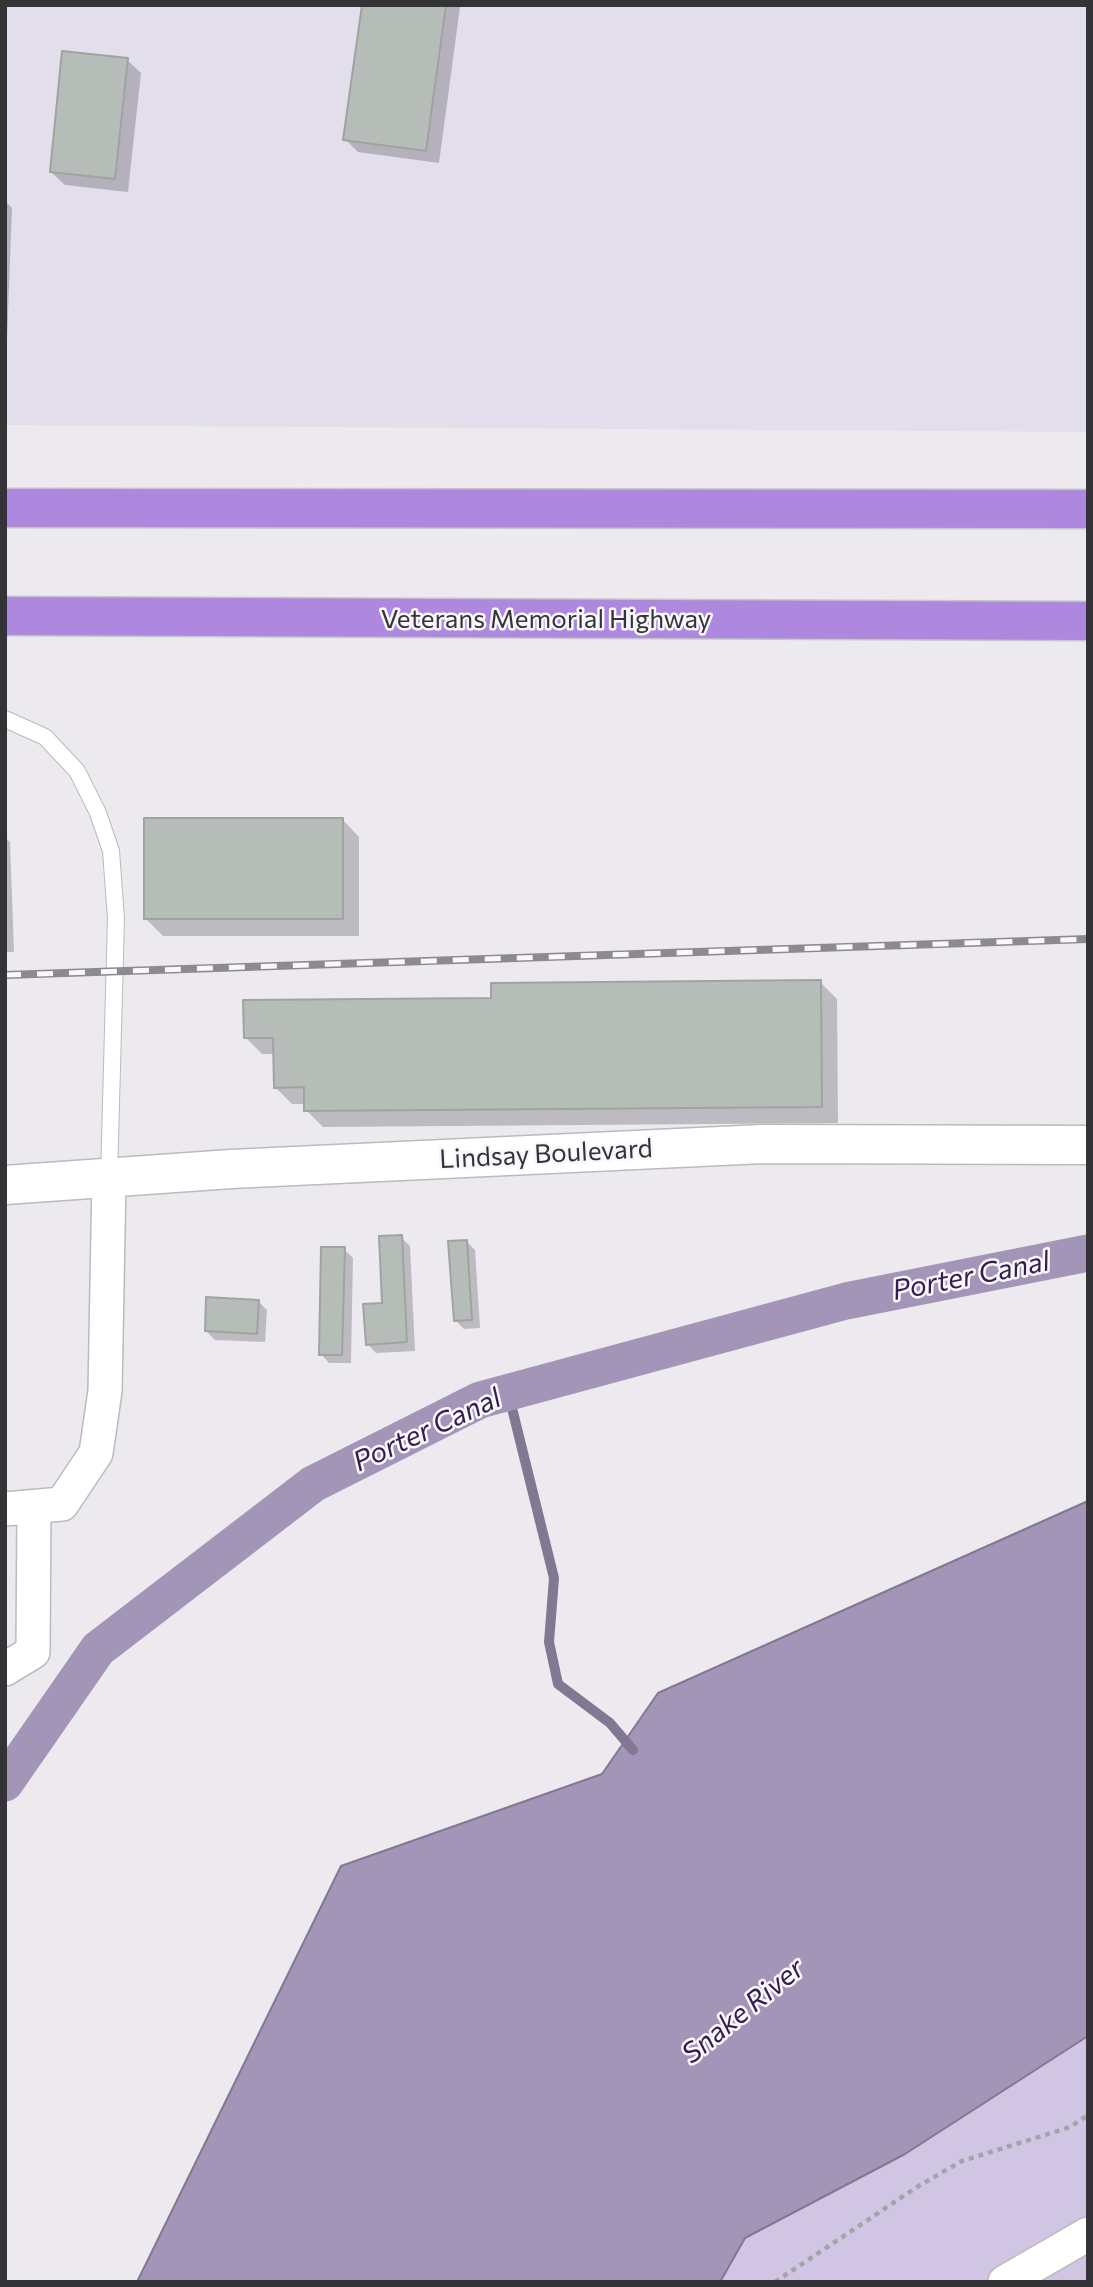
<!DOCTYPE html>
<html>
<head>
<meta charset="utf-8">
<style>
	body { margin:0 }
	#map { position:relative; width:1093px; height:2287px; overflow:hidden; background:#eceaef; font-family:Commissioner,sans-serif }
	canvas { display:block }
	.frame { position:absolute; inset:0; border:7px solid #343335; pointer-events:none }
</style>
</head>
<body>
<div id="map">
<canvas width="1093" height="2287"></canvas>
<div class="frame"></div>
</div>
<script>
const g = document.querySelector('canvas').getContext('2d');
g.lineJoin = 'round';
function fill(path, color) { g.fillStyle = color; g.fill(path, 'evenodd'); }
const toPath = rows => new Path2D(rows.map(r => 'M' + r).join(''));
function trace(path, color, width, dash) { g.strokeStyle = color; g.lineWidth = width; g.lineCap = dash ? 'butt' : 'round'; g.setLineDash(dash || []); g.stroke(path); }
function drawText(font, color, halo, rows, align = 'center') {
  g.font = font + ' Commissioner,sans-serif'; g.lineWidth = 5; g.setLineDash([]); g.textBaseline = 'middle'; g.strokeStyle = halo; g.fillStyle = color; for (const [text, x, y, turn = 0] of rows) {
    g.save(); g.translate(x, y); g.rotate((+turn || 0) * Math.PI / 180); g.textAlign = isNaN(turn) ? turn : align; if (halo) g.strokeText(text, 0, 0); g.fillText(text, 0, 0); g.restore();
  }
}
fill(toPath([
	[5,5,1088,5,1088,432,5,425]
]), '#e3deeb');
fill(toPath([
	[1088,2036,1088,2282,720,2282,745,2238,905,2154]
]), '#d0c5e2');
const water = toPath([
	[1088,1501,1088,2036,905,2154,745,2238,720,2282,137,2282,341,1866,602,1774,658,1693,1088,1501]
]);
fill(water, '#a395b8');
trace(water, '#827891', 2);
fill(toPath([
	[363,5,460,7,439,163,358,152,345,139],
	[127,60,141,73,128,192,65,185,51,172],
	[5,201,12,208,6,367,5,367],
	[342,819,359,837,359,936,163,936,146,919],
	[5,837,10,842,14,952,5,952],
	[820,982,837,999,838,1123,323,1127,306,1110,306,1104,292,1104,275,1087,275,1054,262,1054,245,1037,493,1000],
	[401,1237,410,1246,415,1351,376,1353,367,1344,384,1305],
	[466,1241,475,1250,480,1328,464,1329,455,1320],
	[344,1249,353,1258,351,1363,329,1363,321,1354],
	[258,1301,267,1310,265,1342,215,1340,206,1331]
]), '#0003');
trace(toPath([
	[508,1392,554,1578,549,1642,558,1684,610,1723,633,1750]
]), '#827891', 10);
trace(toPath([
	[5,1783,98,1649,313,1484,480,1400,846,1301,1088,1253]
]), '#a395b8', 37);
const building = toPath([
	[362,5,446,5,426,151,343,140,362,5],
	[62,51,128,58,115,179,50,172,62,51],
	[144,818,343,818,343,919,144,919,144,818],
	[821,980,822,1107,304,1111,304,1087,274,1088,273,1038,244,1038,243,1000,491,998,491,983,821,980],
	[402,1235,407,1342,366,1345,363,1304,382,1303,379,1236,402,1235],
	[467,1240,472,1320,454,1321,448,1241,467,1240],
	[321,1247,345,1247,342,1355,319,1355,321,1247],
	[206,1297,259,1300,257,1334,205,1331,206,1297]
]);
fill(building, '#b6bcb8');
trace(building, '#9fa4a0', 2);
const service = toPath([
	[5,719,45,737,77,771,98,813,111,851,116,918,109,1178]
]);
const minor = toPath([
	[5,1509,62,1504,96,1453,105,1391,109,1178],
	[5,1669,33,1652,34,1507],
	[1005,2282,1088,2234]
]);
const tertiary = toPath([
	[5,1185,231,1169,763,1144,1088,1145]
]);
const motorway = toPath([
	[5,508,1088,509],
	[5,616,1088,621]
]);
trace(service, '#bcb9bf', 18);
trace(minor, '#bcb9bf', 36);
trace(tertiary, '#bcb9bf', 41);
trace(motorway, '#c6c6c6', 41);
trace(toPath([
	[775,2282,917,2187,962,2161,1070,2127,1088,2115]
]), '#a5a3a7', 4.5, [5, 5]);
trace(service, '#fff', 16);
trace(minor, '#fff', 33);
trace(tertiary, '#fff', 38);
trace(motorway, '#ae88de', 38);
const rail = toPath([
	[5,975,1088,939]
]);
trace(rail, '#8c8a8e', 8);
trace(rail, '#f9f7fd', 5, [16]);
drawText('26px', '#343335', '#f9f7fd', [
	["Veterans Memorial Highway",546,619],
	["Lindsay Boulevard",546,1154,-3]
]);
drawText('italic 28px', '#331e4b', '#f9f7fd', [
	["Porter Canal",971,1276,-11],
	["Porter Canal",427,1430,-25],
	["Snake River",743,2011,-39]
]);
</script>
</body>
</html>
